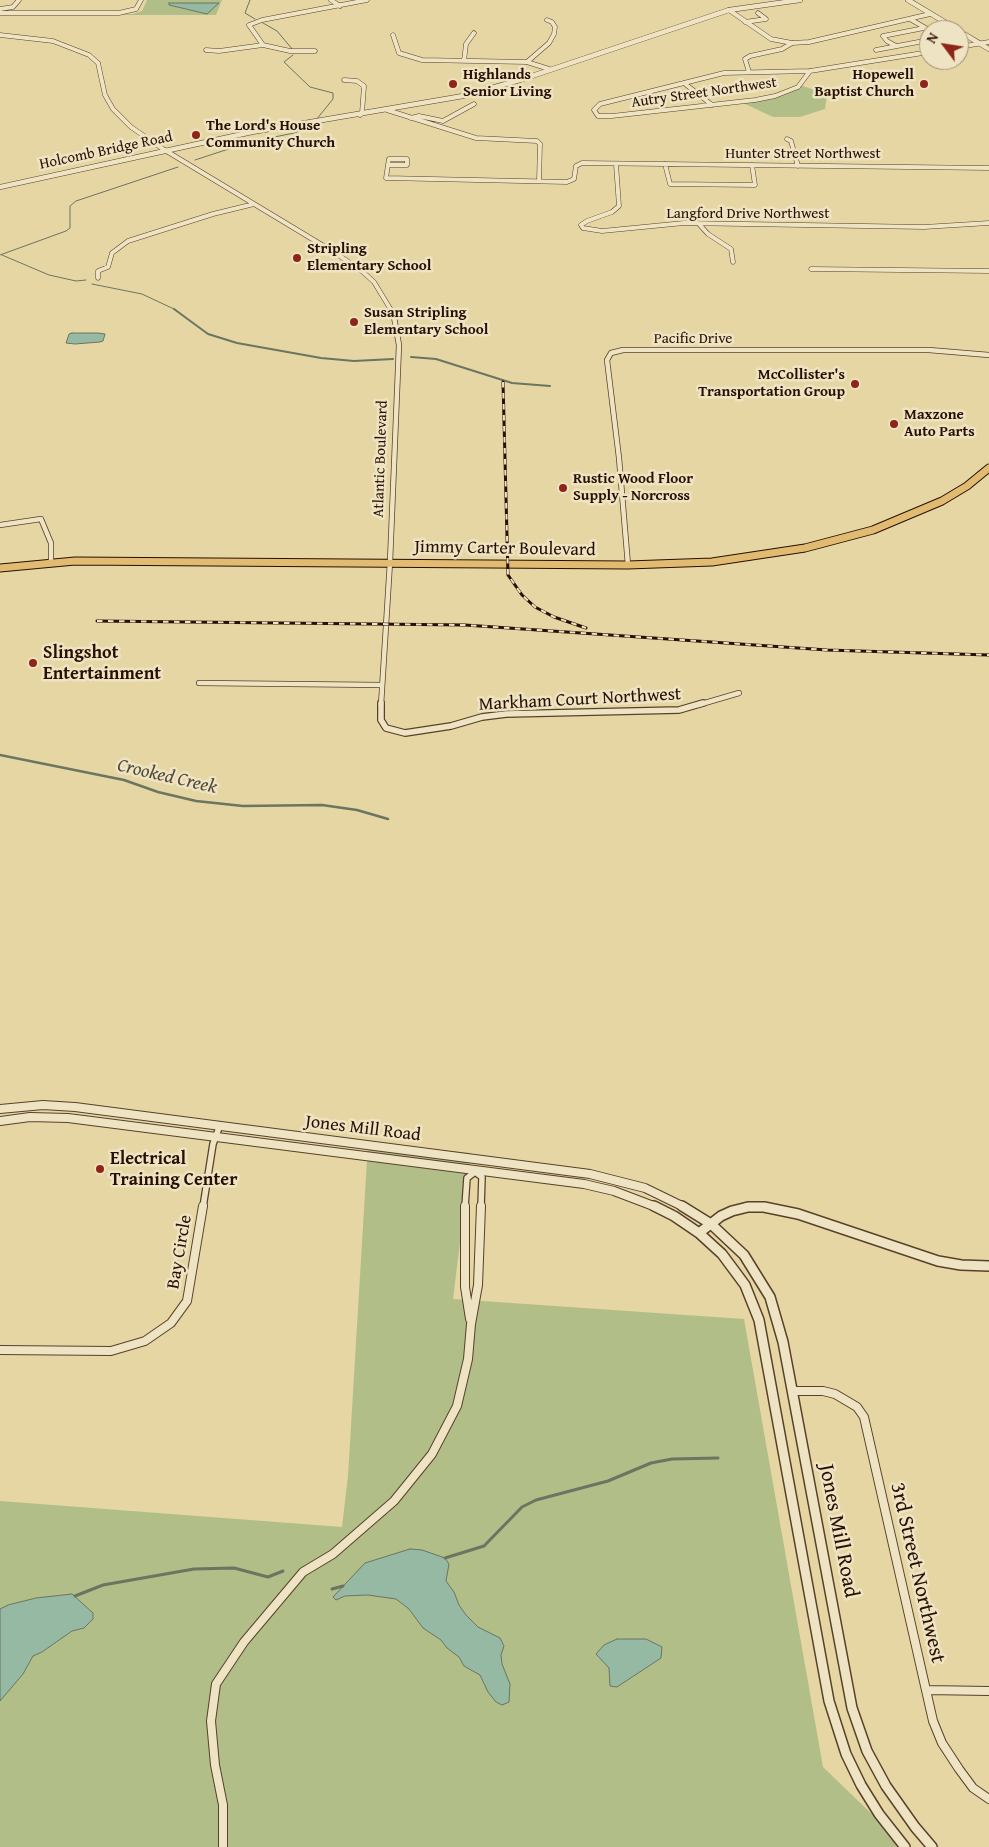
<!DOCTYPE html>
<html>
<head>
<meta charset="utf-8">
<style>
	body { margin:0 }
	#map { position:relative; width:989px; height:1847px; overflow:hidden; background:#e5d6a3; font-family:"Gentium Book Plus",serif }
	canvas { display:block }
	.north { position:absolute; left:919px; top:20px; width:50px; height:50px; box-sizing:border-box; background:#eee4c3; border:1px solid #9f8f75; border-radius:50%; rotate:301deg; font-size:14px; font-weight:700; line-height:20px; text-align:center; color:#290f01 }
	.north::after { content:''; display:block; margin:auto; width:18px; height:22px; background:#8f2418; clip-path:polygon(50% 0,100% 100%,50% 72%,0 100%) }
</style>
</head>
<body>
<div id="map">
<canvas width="989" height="1847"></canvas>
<div class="north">N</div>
</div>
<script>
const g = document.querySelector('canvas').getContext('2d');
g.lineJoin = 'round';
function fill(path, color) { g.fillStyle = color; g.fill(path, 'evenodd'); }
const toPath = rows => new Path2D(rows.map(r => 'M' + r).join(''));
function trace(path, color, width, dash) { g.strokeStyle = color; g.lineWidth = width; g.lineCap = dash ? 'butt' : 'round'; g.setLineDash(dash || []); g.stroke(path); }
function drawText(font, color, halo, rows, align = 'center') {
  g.font = font + ' "Gentium Book Plus",serif'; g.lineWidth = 5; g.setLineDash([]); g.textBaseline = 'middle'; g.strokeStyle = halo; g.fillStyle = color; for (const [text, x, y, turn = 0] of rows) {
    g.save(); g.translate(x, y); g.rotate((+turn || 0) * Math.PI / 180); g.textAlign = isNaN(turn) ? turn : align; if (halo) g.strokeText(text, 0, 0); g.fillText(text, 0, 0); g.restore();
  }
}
fill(toPath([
	[147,0,222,0,216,15,0,15,132,14,142,11],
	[169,3,218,3,207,14,169,5],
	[800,85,827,94,825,109,800,117,773,117,741,102,775,96],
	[368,1143,471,1153,453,1299,744,1319,823,1767,906,1847,0,1847,0,1501,342,1527,348,1476]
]), '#b2be88');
const water = toPath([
	[169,3,219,3,207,14,169,5,169,3],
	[72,333,98,333,105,334,103,341,100,342,75,344,66,343,69,334,72,333],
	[410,1549,422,1550,445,1558,449,1564,446,1581,454,1592,459,1605,466,1615,478,1627,500,1638,504,1646,501,1655,502,1664,510,1684,509,1702,502,1705,496,1702,488,1692,480,1675,464,1666,459,1657,447,1648,441,1640,423,1628,409,1609,396,1599,368,1595,345,1596,336,1600,333,1597,365,1563,410,1549],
	[72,1594,93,1613,93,1619,84,1628,72,1631,42,1652,33,1656,23,1674,0,1701,0,1609,8,1605,36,1598,72,1594],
	[617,1639,646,1639,662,1647,661,1658,617,1687,610,1686,609,1668,596,1654,604,1645,617,1639]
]);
fill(water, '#96b9a3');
trace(water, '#6a7562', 1);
trace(toPath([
	[250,0,245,13,255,19],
	[263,23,277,31,293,50],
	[293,55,284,62,310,87,333,93,333,99,316,120],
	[195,160,250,142,294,133,313,126],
	[0,255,66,231,70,228,70,206,76,201,178,167],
	[2,255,49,275,76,281,86,280],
	[92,284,142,294,176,310]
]), '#6a7562', 1);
trace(toPath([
	[174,309,208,334,237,343,321,358,354,361,393,359],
	[411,357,436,359,512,383,550,386]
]), '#6a7562', 2);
trace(toPath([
	[0,755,124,780,158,792,196,801,243,806,322,805,357,810,388,819]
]), '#6a7562', 2.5);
trace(toPath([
	[445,1558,484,1546,522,1507,536,1500,608,1481,651,1463,672,1459,718,1458],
	[332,1589,343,1586],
	[75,1596,103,1585,194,1569,234,1568,268,1577,283,1571]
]), '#6a7562', 3);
const minorFar3 = toPath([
	[331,0,340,6],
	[0,9,13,7,19,0],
	[729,10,771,39,792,43,809,42,930,14],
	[0,13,119,13,136,9,141,0],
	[910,19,929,30],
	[745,22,766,19,758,13],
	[0,35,53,41,89,55,98,63,105,95,113,109,131,127,163,149,337,254,363,272,374,282,391,310],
	[393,35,399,53,422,60,527,62,549,69],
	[896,46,887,41,883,36,924,28],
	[959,47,989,42],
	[206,50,219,51,263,45],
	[876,50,929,40],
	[315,51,290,51,263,45,249,25,262,20,367,0],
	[464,61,466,44,474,33],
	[527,62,549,43,554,34,555,27,552,22,547,20],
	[810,71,798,87,775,96,755,100,612,116,598,116,594,110,600,104,724,73,810,71],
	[810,71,929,52],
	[749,72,745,59,750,56,782,49,792,43],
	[344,80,357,81,364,86,362,113,360,115],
	[684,83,712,105],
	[387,110,476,138,537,141,540,144,539,181],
	[411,118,419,116,443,121,474,104],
	[787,139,791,141,798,166],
	[389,159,407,159,407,165,388,165,389,159],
	[616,164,619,206,612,212,587,221,581,225,583,228,602,231,684,223,924,227,989,223],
	[665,164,670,184,755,185,752,165],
	[388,165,386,178,567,182,574,179,576,166,582,163,989,168],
	[698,223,708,234,731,249,733,262],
	[811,269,989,271],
	[98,278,98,271,108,267,112,253,128,241,213,214,254,204]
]);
const minorFar2 = toPath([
	[0,525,41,519,51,543,51,562],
	[628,565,619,458,607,360,611,353,623,350,929,350,989,355],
	[199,683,382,685],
	[381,705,390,562,399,345,394,317,390,309],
	[698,705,739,693]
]);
const minorFar1 = toPath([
	[381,703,381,720,386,728,405,733,451,726,482,717,506,714,679,710,703,703],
	[475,1172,482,1177,481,1207],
	[203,1207,213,1144,220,1125],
	[465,1207,467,1178,475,1172]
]);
const minor = toPath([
	[465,1206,465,1287,470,1319],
	[0,1350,111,1351,145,1341,171,1323,187,1301,203,1206],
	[792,1391,823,1391,835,1394,857,1407,864,1417,933,1721,942,1743,959,1769,973,1788,989,1799],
	[926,1690,989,1691],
	[223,1847,223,1805,215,1765,211,1721,216,1684,244,1642,303,1572,333,1554,394,1501,432,1454,457,1406,468,1359,471,1324,478,1285,481,1206]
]);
const tertiaryFar2 = toPath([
	[908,0,958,30],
	[959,31,989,49],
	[0,187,252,132,463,96,520,80,729,10,800,0]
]);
const tertiaryFar1 = toPath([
	[0,1109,43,1105,75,1107,590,1174,645,1188,684,1207],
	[0,1121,30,1117,68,1118,584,1184,614,1191,656,1207],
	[747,1207,765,1207]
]);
const tertiary = toPath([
	[654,1206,674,1216,699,1233,722,1254,745,1285,759,1320,829,1701,846,1754,861,1785,879,1814,905,1847],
	[682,1206,711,1224,744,1255,770,1297,783,1342,852,1708,867,1751,886,1786,915,1827,932,1847],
	[699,1233,721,1216,732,1211,748,1207,764,1207,798,1214,938,1261,961,1265,989,1266]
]);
const primary = toPath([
	[0,568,75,561,628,565,712,562,805,548,873,530,942,501,967,486,989,468]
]);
trace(minorFar3, '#58412a', 5);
trace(minorFar2, '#58412a', 6);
trace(minorFar1, '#58412a', 8);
trace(minor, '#58412a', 10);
trace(tertiaryFar2, '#58412a', 5.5);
trace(tertiaryFar1, '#58412a', 10);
trace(tertiary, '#58412a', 12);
trace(primary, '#290f01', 9);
trace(minorFar3, '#eee4c3', 4);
trace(minorFar2, '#eee4c3', 4.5);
trace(minorFar1, '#eee4c3', 5.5);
trace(minor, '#eee4c3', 8);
trace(tertiaryFar2, '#eee4c3', 4.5);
trace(tertiaryFar1, '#eee4c3', 8);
trace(tertiary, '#eee4c3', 9);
trace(primary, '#e2bb72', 7);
const rail = toPath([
	[503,382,508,575,522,595,535,607,554,617,586,628],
	[97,621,465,625,827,650,989,655]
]);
trace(rail, '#290f01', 3);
trace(rail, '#eee4c3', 2, [5.5]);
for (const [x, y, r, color] of [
	[453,84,5,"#8f2418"],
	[924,84,5,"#8f2418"],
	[196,135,5,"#8f2418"],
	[297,258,5,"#8f2418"],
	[354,322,5,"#8f2418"],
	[855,384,5,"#8f2418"],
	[894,424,5,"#8f2418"],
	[563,488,5,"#8f2418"],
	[33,663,5,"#8f2418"],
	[100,1169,5,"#8f2418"]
]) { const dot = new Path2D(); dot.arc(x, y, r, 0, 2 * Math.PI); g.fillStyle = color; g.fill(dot); trace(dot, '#eee4c3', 2); }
drawText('bold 15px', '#290f01', '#eee4c3', [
	["Highlands",463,75],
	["Senior Living",463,92],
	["Hopewell",914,75,"right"],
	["Baptist Church",914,92,"right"],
	["The Lord's House",206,126],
	["Community Church",206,143],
	["Stripling",307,249],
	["Elementary School",307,266],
	["Susan Stripling",364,313],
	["Elementary School",364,330],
	["McCollister's",845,375,"right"],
	["Transportation Group",845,392,"right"],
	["Maxzone",904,415],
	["Auto Parts",904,432],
	["Rustic Wood Floor",573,479],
	["Supply - Norcross",573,496]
], 'left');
drawText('15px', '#290f01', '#eee4c3', [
	["Autry Street Northwest",704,93,-8],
	["Holcomb Bridge Road",106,151,-12],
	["Hunter Street Northwest",803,154],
	["Langford Drive Northwest",748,214],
	["Pacific Drive",693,339],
	["Atlantic Boulevard",381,459,-88]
]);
drawText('18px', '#290f01', '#eee4c3', [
	["Jimmy Carter Boulevard",505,549,1],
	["Markham Court Northwest",580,700,-3],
	["Jones Mill Road",363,1129,7],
	["Bay Circle",180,1252,-80]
]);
drawText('bold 18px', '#290f01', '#eee4c3', [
	["Slingshot",43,653],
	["Entertainment",43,674],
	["Electrical",110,1159],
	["Training Center",110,1180]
], 'left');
drawText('italic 19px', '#4f4a3a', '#eee4c3', [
	["Crooked Creek",167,777,13]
]);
drawText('21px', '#290f01', '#eee4c3', [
	["Jones Mill Road",838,1531,79],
	["3rd Street Northwest",917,1573,77]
]);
</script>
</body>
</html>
